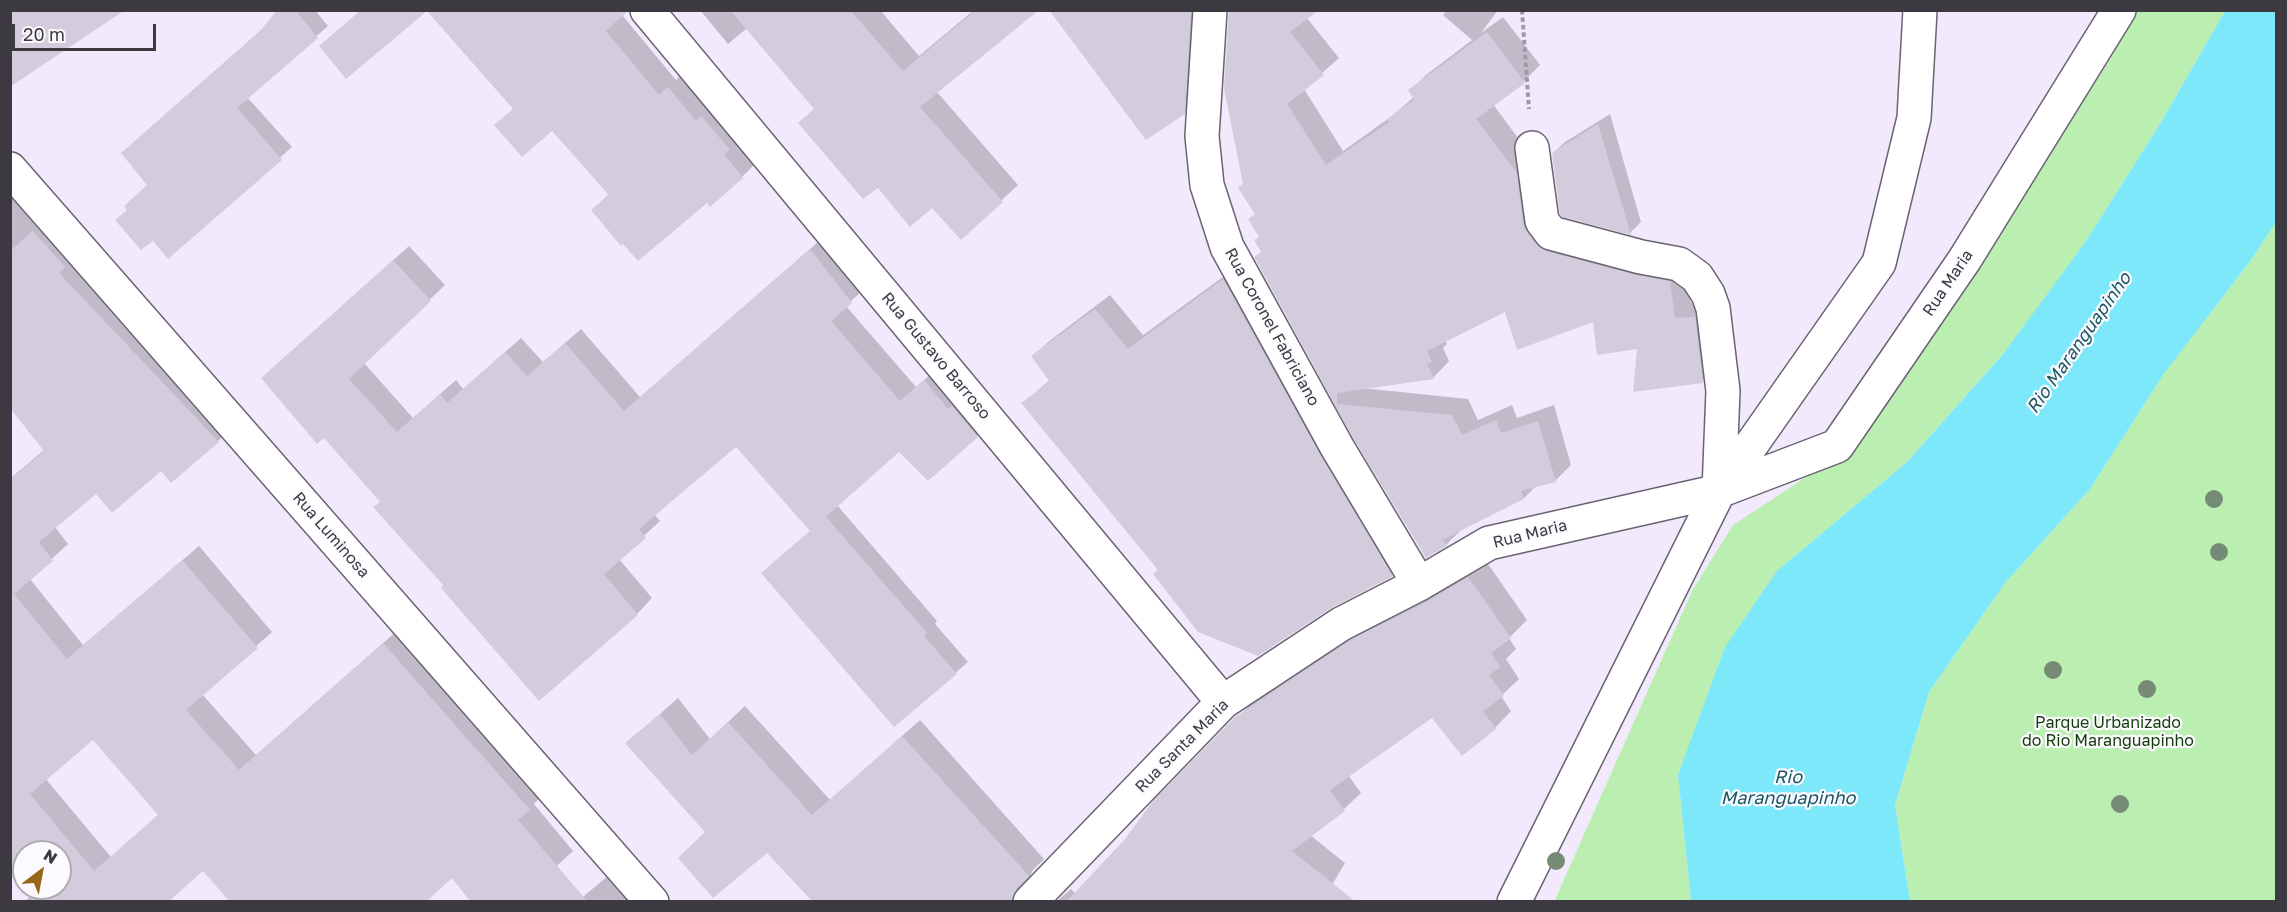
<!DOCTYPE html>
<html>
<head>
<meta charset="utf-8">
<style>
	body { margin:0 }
	#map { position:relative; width:2287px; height:912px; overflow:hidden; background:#f2eafc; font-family:"Golos Text",sans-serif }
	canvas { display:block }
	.frame { position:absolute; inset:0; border:12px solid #3c3940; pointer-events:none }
	.north { position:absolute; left:12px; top:840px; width:60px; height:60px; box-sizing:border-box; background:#fcfafe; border:2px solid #afadb2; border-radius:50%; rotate:32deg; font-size:16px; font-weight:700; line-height:24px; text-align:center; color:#3c3940 }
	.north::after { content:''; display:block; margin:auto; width:21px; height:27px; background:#98661a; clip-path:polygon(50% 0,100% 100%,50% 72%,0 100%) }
	.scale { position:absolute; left:12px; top:24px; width:144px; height:27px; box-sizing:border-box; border:3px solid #3c3940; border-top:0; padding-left:8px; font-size:18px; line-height:21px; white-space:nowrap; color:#3c3940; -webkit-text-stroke:4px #fcfafe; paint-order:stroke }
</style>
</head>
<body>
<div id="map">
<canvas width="2287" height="912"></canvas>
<div class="frame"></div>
<div class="north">N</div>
<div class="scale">20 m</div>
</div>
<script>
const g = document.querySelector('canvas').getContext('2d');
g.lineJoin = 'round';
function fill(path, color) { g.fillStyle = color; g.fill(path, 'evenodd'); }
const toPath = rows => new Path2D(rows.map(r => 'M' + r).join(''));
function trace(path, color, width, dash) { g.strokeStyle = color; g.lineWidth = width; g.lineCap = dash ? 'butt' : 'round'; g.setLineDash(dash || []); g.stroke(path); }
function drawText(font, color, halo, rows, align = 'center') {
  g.font = font + ' "Golos Text",sans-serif'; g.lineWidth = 4.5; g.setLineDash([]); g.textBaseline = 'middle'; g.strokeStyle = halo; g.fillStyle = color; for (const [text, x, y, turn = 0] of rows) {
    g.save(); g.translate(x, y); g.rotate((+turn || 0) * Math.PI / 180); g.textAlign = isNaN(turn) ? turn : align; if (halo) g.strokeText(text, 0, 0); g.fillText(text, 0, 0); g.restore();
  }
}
fill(toPath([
	[2136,11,2225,11,2160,124,2084,244,2008,348,1907,462,1777,571,1678,775,1691,901,1554,902,1693,589,1733,525,1843,453,1879,416,2111,58],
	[2276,222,2276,901,1910,901,1895,805,1929,692,2005,583,2090,489,2163,375,2251,260]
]), '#baefb1');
fill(toPath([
	[2225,11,2276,11,2276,222,2251,260,2163,375,2090,489,2005,583,1929,692,1895,805,1910,901,1691,901,1678,775,1725,647,1777,571,1907,462,2003,354,2084,244,2160,124]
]), '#7ee8fb');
fill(toPath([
	[279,10,315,10,328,26,247,97,292,147,168,257,128,209,149,185,134,142,266,26],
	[700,10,880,10,919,56,974,10,1037,10,937,92,1018,185,961,238,932,206,815,108,747,28,728,44],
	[1050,10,1206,10,1200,97,1184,113],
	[1230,10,1307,18,1339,58,1304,89,1343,151,1392,116,1414,97,1410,91,1426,75,1472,40,1443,15,1447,10,1498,10,1481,33,1503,17,1540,65,1524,81,1493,104,1532,157,1543,216,1685,266,1691,303,1711,302,1719,365,1702,381,1594,320,1506,309,1445,340,1447,344,1443,348,1449,361,1434,377,1362,388,1468,399,1478,420,1512,405,1517,418,1554,405,1571,465,1555,481,1536,486,1524,498,1463,528,1446,545,1355,437,1256,257,1262,251,1257,213,1244,184],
	[622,15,676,80,684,72,758,161,742,177,707,201,593,210,610,193,552,129,496,125],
	[1610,114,1641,222,1630,233,1553,153,1565,142],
	[10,183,234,426,218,441,161,469,97,492,55,527,68,544,30,579,83,645,199,546,272,632,202,694,256,755,399,629,544,793,534,804,573,851,517,902,452,876,203,868,166,902,25,902,30,896,10,873,10,479,45,449,10,406],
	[93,738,159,814,111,857,45,778],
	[24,852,60,852,60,888,24,888],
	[826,235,867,286,846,306,916,387,940,366,992,421,977,436,899,450,837,505,937,621,935,624,968,662,894,725,811,530,736,445,654,514,660,521,619,559,652,598,637,614,445,585,279,363,409,246,445,285,364,363,413,418,456,380,463,389,521,338,543,362,581,329,640,397],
	[1238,266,1406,561,1392,575,1159,570,1023,403,1050,380,1033,357,1048,342,1110,295,1143,335],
	[1486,561,1527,620,1509,638,1516,649,1506,659,1519,679,1501,696,1511,711,1495,728,1432,715,1348,775,1361,793,1344,809,1310,835,1345,863,1322,902,1056,902,1071,889,1076,894,1254,700,1369,624],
	[678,698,710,739,745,706,830,800,920,720,1044,859,1033,870,1028,880,1028,889,1039,902,981,902,767,850,706,832,627,743],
	[626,861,660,902,579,902,585,895]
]), '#0003');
fill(toPath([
	[10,10,125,10,10,87],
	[277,10,295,10,318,38,237,108,282,160,168,259,153,241,141,250,115,220,127,210,124,206,147,185,121,153,260,31],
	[361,10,629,10,606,31,659,95,668,87,696,121,701,116,730,150,724,154,743,178,710,207,707,203,638,261,623,244,621,246,591,210,609,195,552,131,522,157,494,125,513,109,427,11,346,79,319,46],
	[730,10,850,10,903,71,976,10,1039,10,920,107,1003,202,961,240,932,208,910,227,878,188,863,199,798,123,814,109],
	[1049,10,1191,10,1185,114,1146,140],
	[1229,10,1319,10,1290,32,1324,75,1287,104,1326,165,1389,122,1387,119,1414,100,1408,90,1487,32,1525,83,1476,119,1517,173,1523,224,1527,232,1536,244,1546,251,1636,275,1670,281,1675,318,1695,317,1703,383,1633,392,1637,349,1597,355,1593,322,1517,350,1505,312,1427,351,1432,362,1427,364,1434,379,1337,393,1337,404,1452,415,1462,435,1496,420,1501,433,1538,421,1556,482,1521,491,1524,499,1442,540,1447,546,1426,558,1353,438,1254,257,1261,252,1254,240,1259,237,1248,219,1255,214,1238,188,1243,184,1224,88],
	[1598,124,1631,235,1562,217,1560,214,1552,153],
	[33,231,65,267,59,273,219,442,171,483,161,471,112,513,96,494,39,542,53,561,14,594,67,659,182,560,258,648,186,710,239,770,383,643,530,810,518,820,588,902,471,902,452,878,426,902,230,902,203,871,168,902,33,902,10,875,10,480,44,451,10,408,10,251],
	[93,740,158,815,94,871,30,794],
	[24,852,60,852,60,888,24,888],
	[810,249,852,303,831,321,900,401,924,380,948,409,952,406,978,437,928,481,899,452,810,531,736,447,639,529,646,538,604,574,638,615,539,701,441,588,443,585,373,507,380,502,324,438,317,444,261,378,393,260,431,301,349,379,397,432,440,394,447,403,505,352,527,376,565,343,624,411],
	[1223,279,1321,456,1393,576,1331,608,1258,656,1198,632,1153,574,1158,570,1021,403,1050,382,1031,356,1095,309,1128,349],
	[826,517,927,633,924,636,957,674,894,727,761,573],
	[1468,577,1511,638,1491,653,1500,667,1489,675,1504,696,1483,711,1496,729,1462,756,1432,718,1330,790,1345,811,1292,851,1356,902,1066,902,1125,839,1153,801,1235,717,1350,640,1428,601],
	[660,714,692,755,728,722,812,815,902,736,1029,876,1016,889,1012,902,813,902,767,853,713,898,678,858,705,832,625,743]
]), '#d3ccdd');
const minor = toPath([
	[647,10,1223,702],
	[1210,10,1202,136,1207,185,1227,247,1337,447,1419,584],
	[1532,148,1542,221,1551,233,1641,257,1679,264,1697,277,1708,294,1713,308,1723,391,1719,491],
	[10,169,652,902],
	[1030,902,1223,702,1341,624,1419,584,1489,543,1719,491,1837,446,1965,259,2119,10],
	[1514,902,1719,491,1879,263,1914,118,1920,10]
]);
trace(minor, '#6a6372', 36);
trace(toPath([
	[1522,10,1529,109]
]), '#9f99a6', 4, [4.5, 3]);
trace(minor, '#fff', 33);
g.fillStyle = '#768b76';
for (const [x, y] of [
	[2214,499],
	[2219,552],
	[2053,670],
	[2147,689],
	[2120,804],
	[1556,861]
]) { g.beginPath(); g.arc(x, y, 9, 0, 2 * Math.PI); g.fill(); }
drawText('16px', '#3c3940', '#fcfafe', [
	["Rua Maria",1948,283,-56],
	["Rua Coronel Fabriciano",1272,327,61],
	["Rua Gustavo Barroso",936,356,50],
	["Rua Maria",1530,534,-14],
	["Rua Luminosa",331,535,49],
	["Rua Santa Maria",1182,746,-45]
]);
drawText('16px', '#113e09', '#fcfafe', [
	["Parque Urbanizado",2108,723],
	["do Rio Maranguapinho",2108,741]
]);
drawText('italic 18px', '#1a5862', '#fcfafe', [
	["Rio Maranguapinho",2079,343,-55],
	["Rio",1788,777],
	["Maranguapinho",1788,798]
]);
</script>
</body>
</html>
